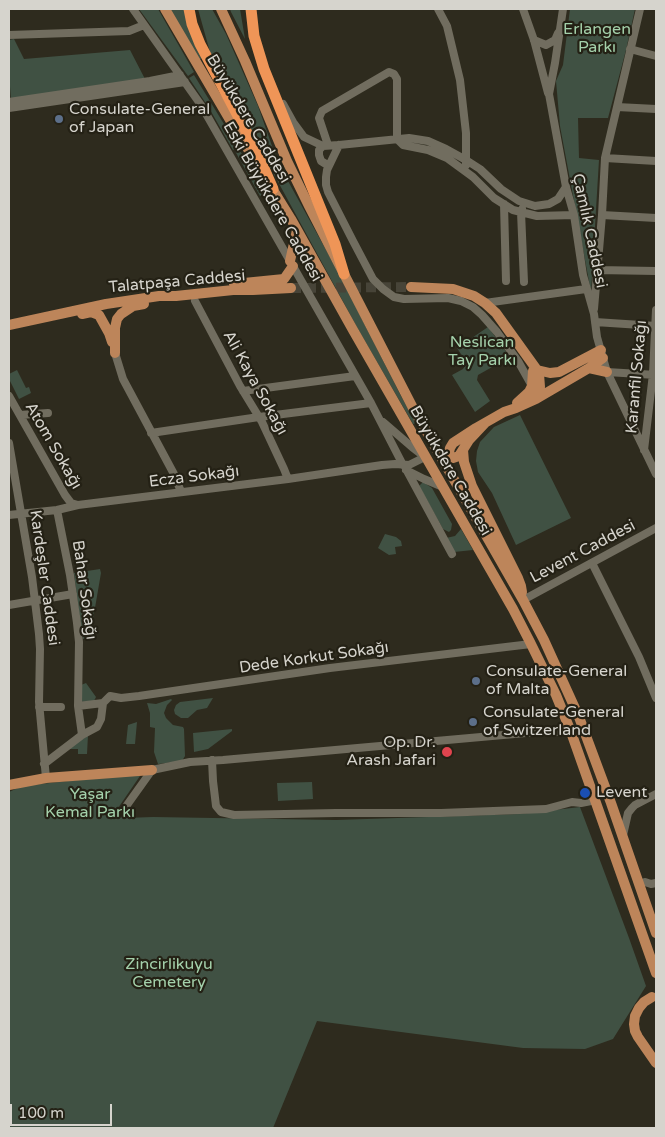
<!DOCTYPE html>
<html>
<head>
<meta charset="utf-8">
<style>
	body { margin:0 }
	#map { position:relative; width:665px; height:1137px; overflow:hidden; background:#2e2b1e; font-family:"Varela Round",sans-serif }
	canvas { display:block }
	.frame { position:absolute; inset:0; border:10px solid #d6d4cd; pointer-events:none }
	.scale { position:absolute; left:10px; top:1104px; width:102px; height:22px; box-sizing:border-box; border:2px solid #d6d4cd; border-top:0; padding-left:6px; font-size:15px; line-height:18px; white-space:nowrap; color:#d6d4cd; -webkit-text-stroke:4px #242115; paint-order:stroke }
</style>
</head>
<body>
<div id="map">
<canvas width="665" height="1137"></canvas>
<div class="frame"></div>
<div class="scale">100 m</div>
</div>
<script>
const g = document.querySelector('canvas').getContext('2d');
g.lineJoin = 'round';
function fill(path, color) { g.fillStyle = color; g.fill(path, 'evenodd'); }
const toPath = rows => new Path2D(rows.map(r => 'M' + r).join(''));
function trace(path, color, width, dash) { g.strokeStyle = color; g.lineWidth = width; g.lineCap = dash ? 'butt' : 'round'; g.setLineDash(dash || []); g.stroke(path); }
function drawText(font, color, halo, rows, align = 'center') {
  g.font = font + ' "Varela Round",sans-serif'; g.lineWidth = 4.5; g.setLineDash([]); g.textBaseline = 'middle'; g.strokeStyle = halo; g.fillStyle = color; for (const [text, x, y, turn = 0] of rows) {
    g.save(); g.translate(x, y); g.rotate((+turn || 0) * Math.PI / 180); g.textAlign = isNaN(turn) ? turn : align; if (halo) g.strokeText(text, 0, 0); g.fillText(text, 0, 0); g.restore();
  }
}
fill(toPath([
	[139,9,158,9,194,72,188,76],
	[169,9,185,9,202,58,199,60],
	[198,9,212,9,226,34,258,106,272,146,288,181,336,268,401,396,416,423,413,424,358,329,239,110,210,52],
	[230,9,240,9,245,39,231,12],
	[570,9,635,9,626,50,608,118,578,118,579,158,599,160,591,292,560,126,556,81,563,65],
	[14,39,24,59,130,50,145,79,11,100,9,73,9,40],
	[194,75,238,147,233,150,209,108,189,78],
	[239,149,265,193,260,196,235,151],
	[488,327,510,357,478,375,477,380,490,401,475,412,452,375,463,369,465,366,465,360,457,348],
	[17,370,26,388,29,387,31,393,19,399,9,379,9,374],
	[520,415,571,518,516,545,492,493,478,472,476,461,477,451,480,442,494,427],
	[423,482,432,488,452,524,451,530,449,532,443,529,419,486],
	[461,529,473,550,454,552,446,538,455,536],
	[385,534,396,537,401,541,402,546,395,547,396,554,389,555,378,548],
	[100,569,101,573,90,637,83,639,78,606,74,573],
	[86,683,96,697,94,701,80,702,81,685],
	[213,698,207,708,197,710,188,718,181,718,175,714,174,710,176,705,180,702],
	[171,699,172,700,167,705,164,713,166,718,173,725,183,727,184,729,185,756,182,761,158,764,154,752,155,728,150,727,150,713,147,703,156,704],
	[137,722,135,744,126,744,128,725],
	[232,729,232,731,208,749,194,752,193,733],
	[88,735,87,754,78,754,78,749,67,749],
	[142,773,114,814,125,818,153,817,336,820,520,814,580,807,629,938,646,986,613,1039,585,1049,523,1048,317,1021,273,1128,9,1128,9,792,22,786],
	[312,782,313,799,278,801,277,783]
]), '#405143');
trace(toPath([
	[291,288,411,287]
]), '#474438', 10, [10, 5]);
trace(toPath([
	[133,9,201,105,371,403,403,465],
	[438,9,447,26,460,80,466,133,466,165],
	[523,9,534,40,548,93],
	[563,9,555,63,549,94,566,187,574,215,583,275,594,314,597,337,607,372,656,474],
	[9,35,129,31,144,25],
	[534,40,546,45,555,40,558,33],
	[630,49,656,56],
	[9,102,150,81,180,75],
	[283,104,293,122,304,137,323,146,339,145,409,138,428,141,446,149,466,160,480,169,501,189,519,201,535,206,549,204,558,199,566,187],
	[617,107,656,109],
	[9,108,185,82],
	[328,145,319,118,322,111,389,72,394,74,397,79,397,139,403,145,428,150,447,158,473,177,494,198,513,210,537,216,574,215],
	[339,145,327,170,326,177,326,185,328,192,353,241,373,279,383,289,394,297,404,299,448,298,461,301,473,307,482,315,497,332,518,361,532,386],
	[323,146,319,150,319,155,321,161,329,166],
	[605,158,656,161],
	[504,204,506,281],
	[522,209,521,212,524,282],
	[602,215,656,218],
	[597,270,656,271],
	[195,301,240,386,262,422,284,469,288,479],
	[485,303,586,289],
	[594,309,602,215,605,158,640,9],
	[595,322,656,326],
	[115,353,123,379,175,476,181,492],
	[607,372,656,375],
	[243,391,355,376],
	[9,396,65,495,71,503,78,505],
	[20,415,48,413],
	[151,433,259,417,371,403],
	[9,443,32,577,39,634,40,649,39,702,46,778],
	[644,450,653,374,656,310],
	[406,469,452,554],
	[406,470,424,479,443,487],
	[57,510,70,575,77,623,79,642,78,706,82,735],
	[9,515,57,510,78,505,288,479,382,465,395,464,409,465,425,457,412,447,383,422],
	[592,563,639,657,656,698],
	[523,600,656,528],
	[9,605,73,594],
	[78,706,103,703,110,696,121,698,139,696,330,668,531,644],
	[39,707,61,707],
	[212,760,213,781,216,806,221,812,234,815,336,813,441,813,546,809,572,802,581,803,596,800],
	[44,764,82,735,97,727,101,719,103,703],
	[127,805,152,770,190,762,223,760,537,732,571,732],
	[623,835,628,813,632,808,635,805,656,794],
	[639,884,645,882,651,884,656,883]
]), '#716d5f', 8);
trace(toPath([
	[165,9,230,120,291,219,353,330,513,609,530,642,556,695,571,732,656,973],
	[221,9,245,61,287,161,309,206,413,408,523,600,544,640,579,717,611,803,656,933],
	[290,261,297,230],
	[234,284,284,279,293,266],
	[411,287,453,289,474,296,485,303,496,313,537,370,539,374,540,387,537,394,533,399],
	[82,314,91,312,99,315,109,333,112,342],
	[9,325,106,304,159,296,176,296,233,290,253,290,291,288],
	[115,353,115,328,117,319,121,314,133,306,144,304],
	[589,368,607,372],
	[537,370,550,373,559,372,601,350],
	[517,403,529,392,532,386,533,371],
	[485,423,469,440,459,456,453,458,450,457,449,452,450,448,453,443,476,428,504,412,516,408,536,399,589,368,603,358],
	[463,450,464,462,472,486,518,578,521,586,522,592],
	[9,785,46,778,152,770],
	[652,997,644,1002,639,1008,635,1016,634,1024,635,1031,638,1037,656,1063]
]), '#bd855a', 10);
trace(toPath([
	[189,9,192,24,200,44,255,148,273,189],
	[251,9,254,36,264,69,335,244,344,274]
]), '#ef9557', 11);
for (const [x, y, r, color] of [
	[59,119,5,"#5c6f8a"],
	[476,681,5,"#5c6f8a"],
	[473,722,5,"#5c6f8a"],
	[447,752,6,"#e0444e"],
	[585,793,6,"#1a4fb4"]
]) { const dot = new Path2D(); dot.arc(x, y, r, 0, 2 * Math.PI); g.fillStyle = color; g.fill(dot); trace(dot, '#242115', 2); }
drawText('16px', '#a4d1ab', '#242115', [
	["Erlangen",597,30],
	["Parkı",597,48],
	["Neslican",482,343],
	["Tay Parkı",482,361],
	["Yaşar",90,795],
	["Kemal Parkı",90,813],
	["Zincirlikuyu",169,965],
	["Cemetery",169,983]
]);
drawText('16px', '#d6d4cd', '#242115', [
	["Consulate-General",69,110],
	["of Japan",69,128],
	["Consulate-General",486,672],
	["of Malta",486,690],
	["Consulate-General",483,713],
	["of Switzerland",483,731],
	["Op. Dr.",436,743,"right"],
	["Arash Jafari",436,761,"right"],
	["Levent",596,793]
], 'left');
drawText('16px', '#d6d4cd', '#242115', [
	["Büyükdere Caddesi",248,119,59],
	["Eski Büyükdere Caddesi",272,202,60],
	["Çamlık Caddesi",589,231,78],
	["Talatpaşa Caddesi",177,282,-5],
	["Karanfil Sokağı",637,377,-85],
	["Ali Kaya Sokağı",255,383,61],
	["Atom Sokağı",53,446,60],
	["Büyükdere Caddesi",450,471,60],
	["Ecza Sokağı",194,477,-7],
	["Levent Caddesi",583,552,-28],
	["Kardeşler Caddesi",44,578,82],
	["Bahar Sokağı",84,590,82],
	["Dede Korkut Sokağı",314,658,-8]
]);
</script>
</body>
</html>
